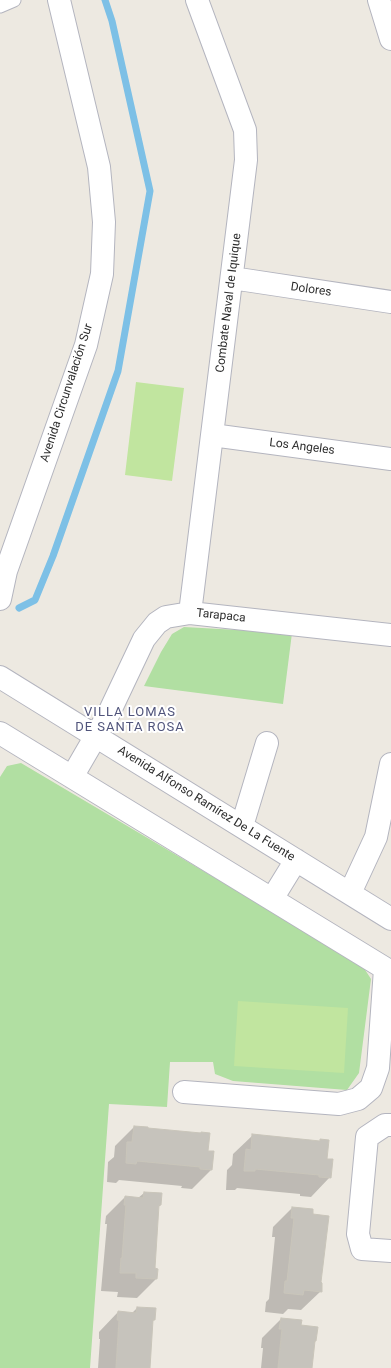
<!DOCTYPE html>
<html>
<head>
<meta charset="utf-8">
<style>
	body { margin:0 }
	canvas { display:block; background:#ede9e1 }
</style>
</head>
<body>
<canvas width="391" height="1368"></canvas>
<script>
const g = document.querySelector('canvas').getContext('2d');
g.lineJoin = 'round';
function fill(path, color) { g.fillStyle = color; g.fill(path, 'evenodd'); }
const toPath = rows => new Path2D(rows.map(r => 'M' + r).join(''));
function trace(path, color, width, dash) { g.strokeStyle = color; g.lineWidth = width; g.lineCap = dash ? 'butt' : 'round'; g.setLineDash(dash || []); g.stroke(path); }
function drawText(font, color, halo, rows, align = 'center') {
  g.font = font + ' Roboto,sans-serif'; g.lineWidth = 4; g.setLineDash([]); g.textBaseline = 'middle'; g.strokeStyle = halo; g.fillStyle = color; for (const [text, x, y, turn = 0] of rows) {
    g.save(); g.translate(x, y); g.rotate((+turn || 0) * Math.PI / 180); g.textAlign = isNaN(turn) ? turn : align; if (halo) g.strokeText(text, 0, 0); g.fillText(text, 0, 0); g.restore();
  }
}
fill(toPath([
	[184,627,292,633,283,704,144,686,161,652,172,634],
	[21,763,362,965,371,979,359,1073,347,1090,233,1081,215,1074,213,1062,170,1062,167,1107,109,1104,90,1368,0,1368,0,777,7,766]
]), '#b1dfa2');
fill(toPath([
	[136,382,184,388,172,481,125,475],
	[238,1001,348,1008,344,1073,234,1066]
]), '#c1e59f');
fill(toPath([
	[134,1127,211,1170,192,1189,181,1188,182,1186,119,1180,116,1183,107,1182,108,1162,114,1157,115,1146],
	[253,1135,319,1142,320,1141,330,1177,311,1197,300,1196,300,1194,237,1188,235,1190,226,1190,227,1170,232,1165,233,1154],
	[144,1193,161,1205,158,1207,154,1269,157,1270,156,1279,137,1298,117,1297,118,1292,101,1291,107,1224,105,1224,106,1216,125,1197,138,1198],
	[292,1208,320,1283,321,1291,301,1310,288,1309,283,1314,265,1312,266,1302,269,1299,275,1237,272,1237,273,1227],
	[137,1308,154,1320,152,1322,149,1368,98,1368,100,1339,99,1339,99,1332,118,1312,132,1313],
	[281,1319,300,1326,315,1341,314,1343,311,1368,261,1368,263,1348,261,1348,262,1338]
]), '#0003');
trace(toPath([
	[19,608,35,600,53,556,118,371,150,191,112,21,105,0]
]), '#7dc0e6', 7);
const building = toPath([
	[134,1126,148,1127,148,1128,201,1133,201,1132,210,1133,208,1151,214,1151,212,1170,200,1169,200,1167,137,1161,136,1164,126,1163,127,1142,132,1142,134,1126],
	[252,1134,320,1141,320,1139,329,1140,327,1159,333,1159,331,1178,319,1177,319,1175,255,1169,255,1171,244,1171,246,1149,251,1150,252,1134],
	[144,1192,162,1193,161,1205,159,1205,155,1268,158,1269,157,1279,136,1278,136,1273,120,1273,121,1258,122,1258,126,1205,124,1205,125,1196,143,1198,144,1192],
	[292,1207,313,1209,313,1214,329,1216,321,1282,322,1283,322,1292,304,1290,303,1295,284,1293,285,1281,287,1281,294,1218,291,1218,292,1207],
	[137,1307,156,1308,155,1320,153,1320,150,1368,116,1368,119,1320,117,1320,118,1311,136,1313,137,1307],
	[281,1318,302,1320,301,1325,318,1327,316,1341,315,1341,312,1368,278,1368,282,1329,279,1329,281,1318]
]);
fill(building, '#c6c3bc');
trace(building, '#c9c5ba', 1);
const service = toPath([
	[0,6,14,0]
]);
const minor = toPath([
	[379,0,391,39],
	[232,278,391,302],
	[212,435,391,459],
	[190,613,246,160,245,130,197,0],
	[0,677,391,919],
	[0,733,391,972],
	[72,777,108,715,144,639,157,623,166,617,190,613,391,635],
	[242,826,267,743],
	[350,893,376,837,391,764],
	[272,899,296,860],
	[184,1092,339,1104,358,1099,371,1088,378,1068,385,969],
	[391,1125,385,1125,367,1137,358,1234,362,1249,391,1251]
]);
const secondary = toPath([
	[0,599,6,571,86,345,102,274,104,222,99,167,59,0]
]);
trace(service, '#b4b5bf', 15);
trace(minor, '#b4b5bf', 24);
trace(secondary, '#b4b5bf', 24);
trace(service, '#fff', 13);
trace(minor, '#fff', 22);
trace(secondary, '#fff', 22);
drawText('12px', '#2d2d2d', '#fff', [
	["Dolores",311,290,8],
	["Combate Naval de Iquique",229,303,-83],
	["Avenida Circunvalación Sur",67,393,-72],
	["Los Angeles",302,447,7],
	["Tarapaca",221,616,6],
	["Avenida Alfonso Ramírez De La Fuente",206,804,32]
]);
g.letterSpacing = '1px';
drawText('13px', '#50547b', '#fff', [
	["VILLA LOMAS",130,713],
	["DE SANTA ROSA",130,728]
]);
g.letterSpacing = '0px';
</script>
</body>
</html>
